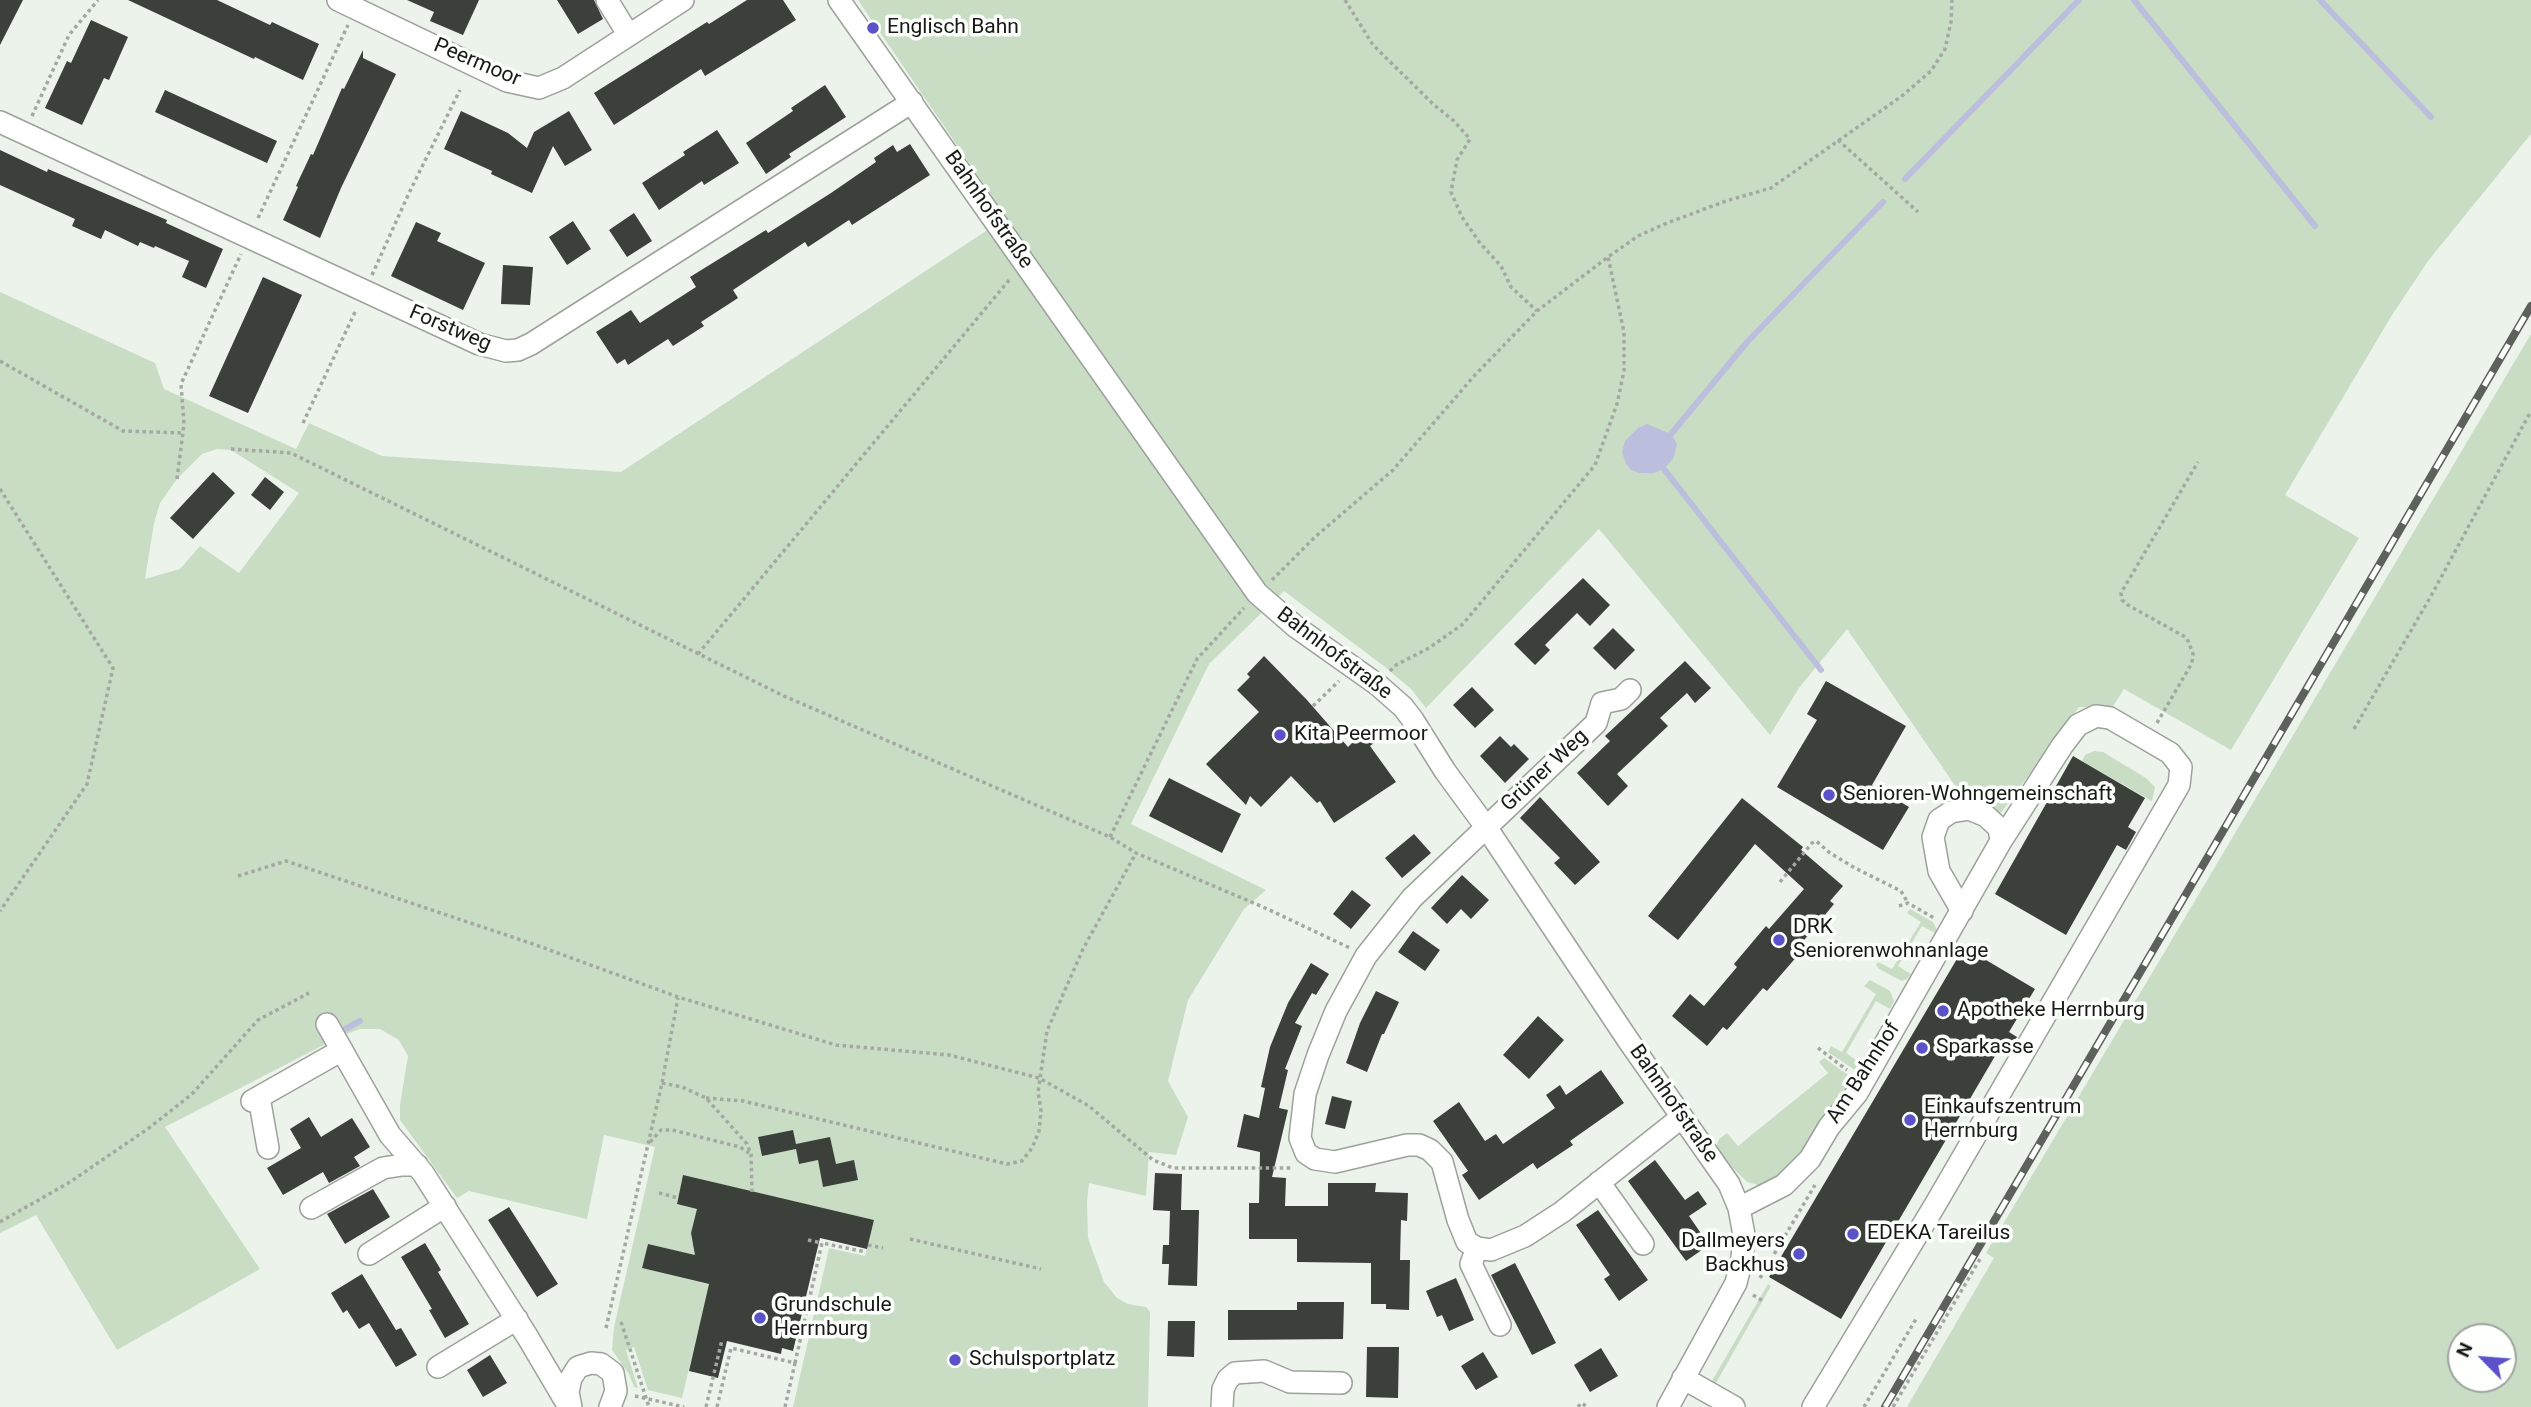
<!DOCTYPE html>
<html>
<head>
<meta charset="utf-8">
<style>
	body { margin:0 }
	#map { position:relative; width:2531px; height:1407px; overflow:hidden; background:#ecf3eb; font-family:Roboto,sans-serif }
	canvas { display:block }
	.north { position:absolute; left:2447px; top:1323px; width:70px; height:70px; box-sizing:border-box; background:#fcfffc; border:2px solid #a1a3a0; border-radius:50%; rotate:295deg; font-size:19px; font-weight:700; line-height:28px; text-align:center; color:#181a17 }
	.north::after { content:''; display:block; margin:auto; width:24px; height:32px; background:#5b51c9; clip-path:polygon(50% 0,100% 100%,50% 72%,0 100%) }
</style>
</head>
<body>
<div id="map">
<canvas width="2531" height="1407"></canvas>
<div class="north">N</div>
</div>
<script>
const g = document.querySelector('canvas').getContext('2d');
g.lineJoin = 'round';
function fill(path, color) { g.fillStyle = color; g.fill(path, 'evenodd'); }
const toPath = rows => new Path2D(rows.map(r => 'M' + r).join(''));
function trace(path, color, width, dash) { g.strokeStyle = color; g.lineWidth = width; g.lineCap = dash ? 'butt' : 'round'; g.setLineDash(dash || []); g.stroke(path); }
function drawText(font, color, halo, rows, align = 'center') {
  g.font = font + ' Roboto,sans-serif'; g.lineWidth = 7; g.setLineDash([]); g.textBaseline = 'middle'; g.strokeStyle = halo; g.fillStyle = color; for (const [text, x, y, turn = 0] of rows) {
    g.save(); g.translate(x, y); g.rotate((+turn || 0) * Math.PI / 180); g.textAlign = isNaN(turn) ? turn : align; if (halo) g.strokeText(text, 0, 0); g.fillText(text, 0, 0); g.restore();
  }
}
fill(toPath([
	[858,0,2531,0,2531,134,2428,261,2392,315,2285,495,2359,538,2231,750,2124,689,2112,708,2079,707,2000,814,1985,804,1963,797,1847,629,1799,688,1770,735,1599,529,1426,708,1411,689,1385,667,1284,591,1209,664,1131,824,1266,890,1244,909,1188,1000,1168,1081,1188,1117,1176,1155,1149,1152,1146,1196,1089,1183,1087,1201,1088,1238,1104,1282,1117,1298,1128,1304,1146,1307,1150,1312,1148,1407,793,1407,829,1248,865,1256,874,1220,683,1176,677,1204,734,1218,698,1221,691,1233,692,1240,698,1247,723,1262,648,1244,642,1268,727,1289,708,1290,682,1398,648,1390,634,1347,626,1350,638,1388,634,1387,629,1374,612,1350,614,1327,655,1147,604,1135,587,1219,469,1191,457,1198,400,1120,400,1105,408,1056,399,1040,380,1029,360,1029,341,1036,165,1127,260,1269,117,1350,36,1215,0,1233,0,292,155,363,164,389,296,449,309,423,382,456,621,472,989,229,1008,220],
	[217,449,231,450,299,493,239,573,200,546,180,569,145,579,154,523,160,503,177,479,202,454],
	[793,1130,799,1164,796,1149,762,1156,758,1137],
	[854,1161,858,1180,823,1186,820,1168],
	[2531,334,2531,1407,1907,1407,1994,1258,1986,1253],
	[2503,1337,2503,1379,2461,1379,2461,1337],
	[2094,751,2103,752,2146,778,2155,787,2152,801,2082,761,2085,755],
	[1910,909,1933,922,1937,930,1935,933,1922,926,1898,966,1911,974,1907,979,1902,981,1879,969,1876,965,1878,962,1892,969,1921,922,1907,913],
	[1870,980,1890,991,1894,1001,1890,1009,1876,1001,1846,1053,1859,1062,1855,1070,1828,1052,1831,1046,1842,1052,1876,994,1864,986],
	[1824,1058,1851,1077,1823,1126,1803,1155,1771,1183,1758,1185,1747,1182,1719,1154,1716,1148,1719,1139,1727,1133,1738,1146,1828,1073,1819,1062],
	[1768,1284,1771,1286,1716,1383,1712,1381]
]), '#c9ddc4');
fill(toPath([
	[1647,424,1671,434,1677,444,1673,459,1664,469,1654,473,1640,473,1631,470,1626,464,1622,452,1625,441,1638,428]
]), '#bcbede');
trace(toPath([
	[2134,0,2315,226],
	[2320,0,2431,117],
	[1905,179,2079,0],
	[1671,434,1748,341,1883,202],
	[1664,469,1821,670],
	[338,1033,360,1021]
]), '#bcbede', 6);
fill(toPath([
	[0,0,23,0,0,45],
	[128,0,217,0,270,25,272,22,319,44,303,80,255,57,254,59],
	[407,0,479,0,463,35,430,21,434,12],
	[557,0,594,0,603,19,578,34],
	[747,0,783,0,796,20,705,76,701,69,614,125,594,93,707,22,709,24],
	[91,20,128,37,109,80,104,78,82,125,45,108,67,61,71,63],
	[363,50,363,58,396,74,341,188,320,238,283,220,298,187,296,186,311,154,313,155,342,88,344,89],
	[825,85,846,117,789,154,791,157,766,174,746,143,793,111,791,108],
	[165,90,277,141,267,163,155,112],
	[461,111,508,133,527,148,534,132,569,111,592,150,565,166,553,146,532,193,491,174,492,171,444,149],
	[717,130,739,163,704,185,702,181,659,210,642,183,685,155,683,152],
	[910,144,930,175,852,225,849,220,808,247,805,242,733,290,738,298,701,322,704,326,673,346,668,339,628,365,625,359,617,364,596,332,631,310,640,323,696,287,690,277,766,230,768,233,831,193,876,162,874,158,893,145,897,152],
	[0,150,47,172,48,169,167,220,166,223,223,249,206,288,182,277,189,261,155,246,154,248,140,242,138,246,105,230,101,239,72,226,75,219,0,185],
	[634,213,652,241,627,257,609,230],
	[573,221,591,249,567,265,549,237],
	[416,222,441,233,437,241,485,263,463,310,391,276],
	[503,265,533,267,530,305,501,304],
	[263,277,302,295,248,413,209,396],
	[213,472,235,493,193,539,170,518],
	[265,477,284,492,270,510,251,495],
	[1583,578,1610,605,1590,626,1577,613,1545,645,1550,650,1535,665,1514,644],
	[1613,628,1635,650,1615,670,1593,648],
	[1264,656,1307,700,1348,747,1360,735,1374,743,1370,746,1396,782,1334,823,1320,801,1317,803,1291,776,1261,807,1250,796,1246,805,1206,764,1259,712,1237,690,1250,677,1247,674],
	[1685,661,1711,688,1695,703,1687,693,1660,718,1668,726,1617,774,1628,786,1608,806,1577,773,1610,741,1605,736],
	[1826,681,1906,726,1872,785,1909,807,1883,850,1777,787,1817,720,1807,714],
	[1472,687,1494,710,1475,728,1453,705],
	[1500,736,1511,747,1514,744,1529,759,1505,783,1480,756],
	[2073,756,2145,798,2128,827,2136,832,2126,850,2117,845,2066,935,1995,894],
	[1169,778,1241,814,1222,853,1149,816],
	[1540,797,1600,862,1575,885,1554,863,1560,858,1520,818],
	[1742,798,1803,847,1801,850,1843,886,1830,901,1834,904,1795,951,1799,954,1767,991,1763,988,1727,1030,1723,1027,1707,1046,1672,1016,1690,994,1704,1006,1737,967,1734,964,1766,926,1769,929,1804,889,1755,844,1678,940,1648,916],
	[1414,834,1431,853,1402,878,1385,858],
	[1462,875,1489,900,1471,919,1461,909,1447,924,1431,908],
	[1352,890,1371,905,1351,929,1333,914],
	[1413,931,1440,950,1425,971,1398,952],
	[1964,947,2035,989,2009,1032,2017,1037,2006,1056,1998,1051,1841,1319,1769,1277],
	[1311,963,1329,974,1316,995,1312,993,1295,1023,1302,1026,1285,1069,1288,1070,1279,1108,1288,1110,1272,1177,1286,1178,1285,1206,1328,1206,1328,1183,1376,1183,1375,1192,1408,1193,1407,1221,1401,1220,1400,1260,1410,1260,1409,1310,1386,1309,1386,1304,1371,1304,1371,1263,1297,1262,1297,1239,1249,1239,1249,1203,1259,1203,1260,1152,1237,1147,1244,1114,1259,1118,1265,1088,1261,1087,1270,1047,1288,1003],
	[1376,991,1399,1002,1384,1034,1382,1034,1367,1072,1346,1063,1360,1023],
	[1538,1016,1564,1040,1529,1079,1503,1055],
	[1601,1070,1624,1103,1570,1141,1573,1145,1537,1169,1533,1163,1479,1200,1462,1175,1468,1171,1433,1121,1459,1102,1485,1141,1496,1134,1503,1144,1555,1108,1546,1095,1560,1085,1566,1095],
	[1332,1096,1352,1101,1345,1129,1325,1124],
	[309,1117,321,1137,352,1118,370,1147,354,1157,360,1166,329,1183,323,1172,283,1195,267,1168,301,1148,290,1129],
	[793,1130,796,1144,830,1137,836,1164,854,1160,858,1180,823,1187,818,1160,799,1164,796,1149,762,1156,758,1137],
	[1655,1160,1685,1200,1698,1191,1707,1204,1689,1216,1709,1245,1686,1261,1628,1181],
	[1155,1173,1182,1174,1181,1210,1199,1210,1197,1286,1168,1285,1169,1264,1162,1264,1163,1245,1169,1245,1170,1211,1153,1210],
	[683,1175,874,1220,867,1249,820,1238,793,1351,782,1348,781,1354,727,1341,718,1378,689,1371,709,1284,642,1268,648,1244,695,1255,691,1233,697,1209,677,1204],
	[373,1189,390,1217,345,1244,327,1214],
	[509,1207,558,1284,537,1297,488,1220],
	[1598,1210,1648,1280,1619,1301,1604,1279,1610,1275,1576,1225],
	[425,1243,441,1270,438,1272,469,1324,445,1338,429,1310,432,1309,401,1257],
	[1515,1263,1556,1343,1532,1355,1491,1275],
	[362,1274,396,1330,401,1328,417,1355,396,1367,369,1323,359,1329,347,1310,343,1313,331,1293],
	[1456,1278,1474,1320,1449,1331,1442,1315,1437,1317,1426,1291],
	[1297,1302,1344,1302,1343,1339,1228,1340,1228,1310,1297,1310],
	[1168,1321,1195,1321,1194,1357,1167,1356],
	[1367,1347,1399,1347,1398,1398,1366,1397],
	[1601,1348,1618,1376,1590,1392,1574,1365],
	[1483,1352,1498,1377,1476,1390,1461,1366],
	[490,1355,507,1383,483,1397,467,1370]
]), '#3b403a');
const minor = toPath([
	[338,0,507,81,539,88,563,78,683,0],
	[607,0,628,34],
	[839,0,1257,593,1296,627,1378,685,1403,707,1413,720,1445,771,1486,827,1628,1040,1729,1184,1739,1208,1744,1235,1742,1258,1736,1283,1668,1407],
	[0,122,479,344,506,351,518,350,531,344,912,102],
	[1630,690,1621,699,1602,703,1596,723,1412,898,1366,956,1336,1011,1318,1055,1305,1094,1300,1138,1306,1153,1315,1159,1335,1162,1407,1145,1419,1145,1430,1150,1442,1162,1458,1220,1467,1242,1477,1248,1491,1250,1525,1236,1562,1212,1682,1117],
	[1962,911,1939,871,1933,837,1939,820,1951,812,1969,809,1986,816,1999,828,2001,841],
	[327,1024,390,1135,423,1173,527,1336,569,1407],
	[259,1097,268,1148],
	[252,1101,342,1050],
	[1599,1182,1643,1244],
	[311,1208,383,1168,402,1165,417,1165],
	[1739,1208,1784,1185,1810,1159,1829,1127,1857,1093,2001,841,2062,746,2078,725,2096,716,2110,718,2170,753,2181,767,2179,785,1935,1205,1813,1407],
	[1477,1248,1471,1264,1500,1325],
	[369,1254,445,1206],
	[438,1367,517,1319],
	[1683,1378,1734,1407],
	[571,1407,568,1392,571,1378,578,1367,591,1363,601,1364,613,1373,616,1391,610,1407],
	[1222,1407,1223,1389,1228,1379,1235,1373,1264,1371,1290,1382,1341,1383]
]);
trace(minor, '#9ca29b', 24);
trace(toPath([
	[1345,0,1373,45,1433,104,1454,121,1470,139,1457,160,1451,192,1462,217,1480,243,1501,266,1511,287,1537,311],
	[32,116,69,35,98,0],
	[1838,140,1918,212],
	[258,218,348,25],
	[372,275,409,193,460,90],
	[0,361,123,431,183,433],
	[303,423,356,310],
	[231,449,291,453,784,696,1110,837,1136,853,1263,907,1350,948],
	[177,479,184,424,181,384,241,254],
	[0,489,113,668,87,784,0,911],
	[1272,580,1315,537,1393,470,1475,375,1537,311,1608,257,1638,236,1667,223,1726,201,1771,188,1902,96,1931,71,1945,49,1951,22,1952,0],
	[698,654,1010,279],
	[1390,671,1396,665,1429,648,1463,624,1595,465,1617,404,1624,371,1624,332,1608,257],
	[1313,706,1339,681],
	[2157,723,2192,663,2193,654,2187,638,2128,605,2122,600,2121,593,2198,462],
	[2354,729,2431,596,2531,411],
	[1110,837,1197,659,1244,608],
	[238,876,286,861,536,945,678,997,836,1045,949,1055,1039,1078,1089,1106,1153,1160,1173,1168,1291,1168],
	[1780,882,1812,843,1816,841,1830,853,1855,868,1901,891,1908,903],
	[1899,906,1908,903,1934,918],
	[1818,1048,1847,1070],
	[662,1083,682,1087,706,1098,747,1144,751,1154,752,1192],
	[706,1098,743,1101,1007,1164,1022,1161,1032,1148,1039,1131,1041,1111,1038,1092,1047,1031,1083,949,1136,853],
	[650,1142,661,1130,672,1130,740,1147,749,1153],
	[659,1193,678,1198],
	[0,1222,70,1182,149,1128,192,1094,258,1020,309,993],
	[910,1239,1041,1269],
	[808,1240,822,1243],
	[868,1245,883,1248],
	[1760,1278,1815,1185],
	[1753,1295,1763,1301],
	[621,1322,649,1407],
	[606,1328,662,1083,678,998],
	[795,1363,822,1243,866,1252],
	[635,1396,684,1407],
	[706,1407,722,1340],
	[717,1407,731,1348,795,1363,785,1407],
	[1578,1407,1581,1403,1588,1407],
	[1864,1407,1916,1319],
	[1893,1407,1980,1259]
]), '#a3a9a2', 3.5, [3.5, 3.5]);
trace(minor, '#fff', 21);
const rail = toPath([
	[1885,1407,2531,306]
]);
trace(rail, '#5d615c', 8);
trace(rail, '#fcfffc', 5, [16]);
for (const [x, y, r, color] of [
	[873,28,7,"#5b51c9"],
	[1280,735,7,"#5b51c9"],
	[1829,795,7,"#5b51c9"],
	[1779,940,7,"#5b51c9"],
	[1943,1011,7,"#5b51c9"],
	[1922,1048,7,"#5b51c9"],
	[1910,1120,7,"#5b51c9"],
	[1853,1234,7,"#5b51c9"],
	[1799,1254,7,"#5b51c9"],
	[760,1318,7,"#5b51c9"],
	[955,1360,7,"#5b51c9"]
]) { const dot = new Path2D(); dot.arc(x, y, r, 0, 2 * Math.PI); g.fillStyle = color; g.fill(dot); trace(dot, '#fcfffc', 2.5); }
drawText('21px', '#181a17', '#fcfffc', [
	["Englisch Bahn",887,28],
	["Kita Peermoor",1294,735],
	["Senioren-Wohngemeinschaft",1843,795],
	["DRK",1793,928],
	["Seniorenwohnanlage",1793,952],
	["Apotheke Herrnburg",1957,1011],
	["Sparkasse",1936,1048],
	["Einkaufszentrum",1924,1108],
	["Herrnburg",1924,1132],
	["EDEKA Tareilus",1867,1234],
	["Dallmeyers",1785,1242,"right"],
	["Backhus",1785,1266,"right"],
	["Grundschule",774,1306],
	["Herrnburg",774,1330],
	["Schulsportplatz",969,1360]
], 'left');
drawText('21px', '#181a17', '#fcfffc', [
	["Peermoor",477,63,23],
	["Bahnhofstraße",988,210,55],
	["Forstweg",450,329,23],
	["Bahnhofstraße",1334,654,37],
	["Grüner Weg",1545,771,-43],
	["Am Bahnhof",1864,1073,-57],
	["Bahnhofstraße",1673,1104,55]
]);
</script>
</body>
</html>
